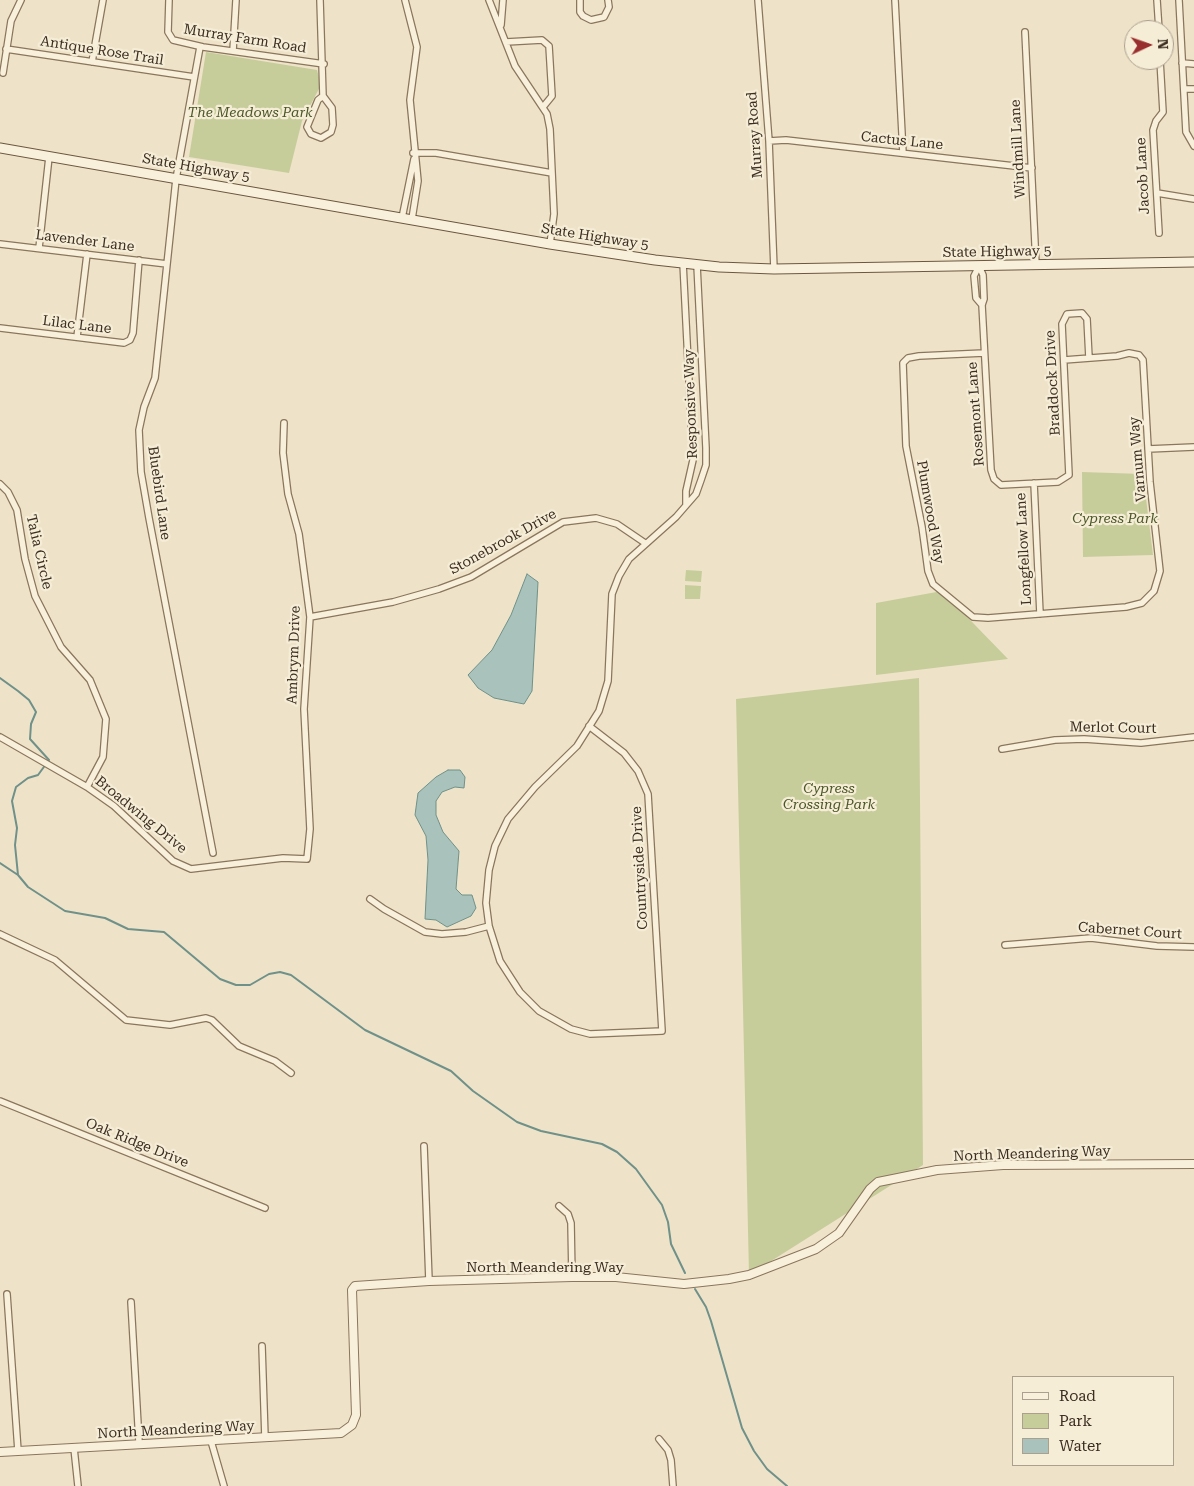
<!DOCTYPE html>
<html>
<head>
<meta charset="utf-8">
<style>
	body { margin:0 }
	#map { position:relative; width:1194px; height:1486px; overflow:hidden; background:#eee3c8; font-family:"Roboto Serif",serif }
	canvas { display:block }
	.legend { position:absolute; left:1012px; top:1376px; width:162px; height:90px; box-sizing:border-box; background:#f6edd7; border:1px solid #aba08e; margin:0; padding:6px 9px; list-style:none; font-size:15px; color:#3b2d20 }
	.legend li { display:flex; align-items:center; gap:10px; height:25px }
	.legend b { width:25px; border:1px solid #aba08e }
	.north { position:absolute; left:1124px; top:20px; width:50px; height:50px; box-sizing:border-box; background:#f6edd7; border:1px solid #aba08e; border-radius:50%; rotate:87deg; font-size:14px; font-weight:700; line-height:20px; text-align:center; color:#3b2d20 }
	.north::after { content:''; display:block; margin:auto; width:18px; height:22px; background:#982e2d; clip-path:polygon(50% 0,100% 100%,50% 72%,0 100%) }
</style>
</head>
<body>
<div id="map">
<canvas width="1194" height="1486"></canvas>
<ul class="legend">
<li><b style="height:6px;background:#f9f0db"></b>Road</li>
<li><b style="height:14px;background:#c6cd9b"></b>Park</li>
<li><b style="height:14px;background:#a9c2bb"></b>Water</li>
</ul>
<div class="north">N</div>
</div>
<script>
const g = document.querySelector('canvas').getContext('2d');
g.lineJoin = 'round';
function fill(path, color) { g.fillStyle = color; g.fill(path, 'evenodd'); }
const toPath = rows => new Path2D(rows.map(r => 'M' + r).join(''));
function trace(path, color, width, dash) { g.strokeStyle = color; g.lineWidth = width; g.lineCap = dash ? 'butt' : 'round'; g.setLineDash(dash || []); g.stroke(path); }
function drawText(font, color, halo, rows, align = 'center') {
  g.font = font + ' "Roboto Serif",serif'; g.lineWidth = 4.5; g.setLineDash([]); g.textBaseline = 'middle'; g.strokeStyle = halo; g.fillStyle = color; for (const [text, x, y, turn = 0] of rows) {
    g.save(); g.translate(x, y); g.rotate((+turn || 0) * Math.PI / 180); g.textAlign = isNaN(turn) ? turn : align; if (halo) g.strokeText(text, 0, 0); g.fillText(text, 0, 0); g.restore();
  }
}
fill(toPath([
	[206,52,317,70,321,85,302,121,289,173,189,157],
	[1082,472,1143,474,1153,555,1083,557],
	[686,570,702,571,701,582,685,581],
	[685,585,701,586,700,599,685,599],
	[942,591,1008,659,876,675,876,603],
	[919,678,923,1165,749,1275,736,699]
]), '#c6cd9b');
const water = toPath([
	[527,574,538,582,532,691,524,704,494,698,478,688,468,675,492,650,511,615,527,574],
	[448,770,460,770,465,777,464,788,455,787,442,792,436,801,436,815,443,832,459,851,456,889,462,895,472,895,476,908,471,916,447,927,436,920,425,919,428,860,426,836,415,815,418,793,436,777,448,770]
]);
fill(water, '#a9c2bb');
trace(water, '#6f9189', 1);
trace(toPath([
	[0,678,18,691,29,700,36,712,31,724,30,739,49,760,38,775,28,778,16,787,12,801,17,828,15,845,18,875,28,887,65,911,105,918,128,929,164,932,220,979,236,985,250,985,269,974,280,972,291,975,365,1030,451,1071,473,1091,517,1122,541,1131,602,1144,617,1152,636,1169,662,1205,668,1222,671,1244,685,1273],
	[0,863,18,875],
	[695,1289,706,1307,711,1321,742,1428,754,1451,767,1469,787,1486]
]), '#6f9189', 2);
const minor = toPath([
	[169,0,168,32,173,40,203,47,324,64],
	[320,0,323,96,318,100,307,127,311,134,321,138,331,132,333,125,332,108,323,96],
	[405,0,417,47,410,100,418,181,412,219],
	[489,0,515,66,547,114,550,129,554,214,550,244],
	[580,0,580,12,583,16,591,20,604,17,609,7,608,0],
	[758,0,769,141,774,269],
	[895,0,903,153],
	[1157,0,1159,30],
	[1179,0,1186,132,1194,146],
	[501,25,503,0],
	[1025,32,1036,265],
	[506,42,542,40,549,46,552,96,543,107],
	[200,47,176,179,155,378,144,407,139,430,141,472,149,518,213,853],
	[6,49,194,77],
	[233,51,236,0],
	[92,62,103,0],
	[1182,63,1194,64],
	[3,73,11,21,21,0],
	[1184,89,1194,89],
	[769,141,786,140,1032,168],
	[413,153,436,153,552,173],
	[1157,193,1194,199],
	[402,218,414,159],
	[1159,233,1153,130,1156,121,1163,112,1160,60],
	[0,244,167,264],
	[39,248,49,157],
	[683,263,693,460,686,491,686,504],
	[979,266,983,275,984,299,982,305,991,470,994,479,1001,485,1058,482,1069,475,1062,324,1067,314,1082,313,1087,319,1089,358],
	[979,266,974,276,976,298,982,305],
	[0,328,124,343,130,340,133,333,139,260],
	[77,337,87,254],
	[984,353,919,356,908,358,903,363,906,446,922,527,928,571,933,584,973,617,988,618,1126,607,1142,603,1154,591,1160,571,1150,482,1143,360,1139,355,1129,353,1117,356,1064,360],
	[1148,449,1194,447],
	[1034,483,1040,614],
	[0,484,8,492,17,510,25,559,35,596,61,647,90,680,106,719,103,757,87,787],
	[310,617,393,602,439,589,471,577,563,522,596,518,617,524,645,543],
	[589,726,624,753,638,771,648,794,662,1031,590,1034,571,1029,539,1011,520,992,500,961,489,926,486,903,489,870,495,846,508,819,535,787,577,746,599,711,608,681,612,594,619,576,629,559,676,517,696,494,701,480,706,465,706,448,697,265],
	[0,737,87,787,114,806,173,861,191,869,283,858,307,859,310,829,304,709,310,617,299,534,288,494,283,453,284,423],
	[1002,749,1055,740,1084,739,1141,743,1194,737],
	[370,899,384,909,425,932,442,934,466,932,489,926],
	[0,934,55,960,126,1020,170,1025,206,1018,212,1020,239,1046,275,1061,291,1073],
	[1005,945,1091,938,1157,946,1194,947],
	[0,1101,265,1208],
	[424,1146,429,1281],
	[559,1206,568,1214,571,1223,572,1277],
	[7,1294,18,1451],
	[131,1302,139,1442],
	[262,1346,265,1438],
	[659,1439,668,1450,671,1460,673,1486],
	[211,1441,224,1486],
	[74,1448,78,1486]
]);
const tertiary = toPath([
	[0,1452,341,1433,352,1425,356,1415,352,1290,355,1286,429,1281,572,1277,616,1277,684,1284,729,1279,749,1275,816,1249,839,1233,870,1189,878,1182,893,1179,937,1170,1003,1165,1194,1164]
]);
const secondary = toPath([
	[0,148,550,244,655,260,719,267,774,269,1194,262]
]);
trace(minor, '#8a755d', 8);
trace(tertiary, '#8a755d', 10);
trace(secondary, '#6c5740', 11);
trace(minor, '#f9f0db', 5.5);
trace(tertiary, '#f9f0db', 8);
trace(secondary, '#f9f0db', 9);
drawText('14px', '#3b2d20', '#f6edd7', [
	["Murray Farm Road",245,39,9],
	["Antique Rose Trail",102,51,9],
	["Murray Road",755,135,-94],
	["Cactus Lane",902,141,6],
	["Windmill Lane",1018,149,-93],
	["State Highway 5",196,168,10],
	["Jacob Lane",1143,176,-93],
	["State Highway 5",595,237,9],
	["Lavender Lane",85,241,7],
	["State Highway 5",997,252,-1],
	["Lilac Lane",77,325,7],
	["Braddock Drive",1053,383,-93],
	["Responsive Way",691,404,-92],
	["Rosemont Lane",976,414,-94],
	["Varnum Way",1138,459,-95],
	["Bluebird Lane",159,493,82],
	["Plumwood Way",930,512,80],
	["Stonebrook Drive",503,542,-29],
	["Longfellow Lane",1024,549,-93],
	["Talia Circle",39,552,77],
	["Ambrym Drive",294,655,-88],
	["Merlot Court",1113,728,1],
	["Broadwing Drive",141,815,39],
	["Countryside Drive",640,868,-93],
	["Cabernet Court",1130,931,4],
	["Oak Ridge Drive",137,1143,22],
	["North Meandering Way",1032,1154,-2],
	["North Meandering Way",545,1268],
	["North Meandering Way",176,1430,-3]
]);
drawText('italic 14px', '#4a5727', '#f6edd7', [
	["The Meadows Park",250,113],
	["Cypress Park",1115,519],
	["Cypress",829,789],
	["Crossing Park",829,805]
]);
</script>
</body>
</html>
